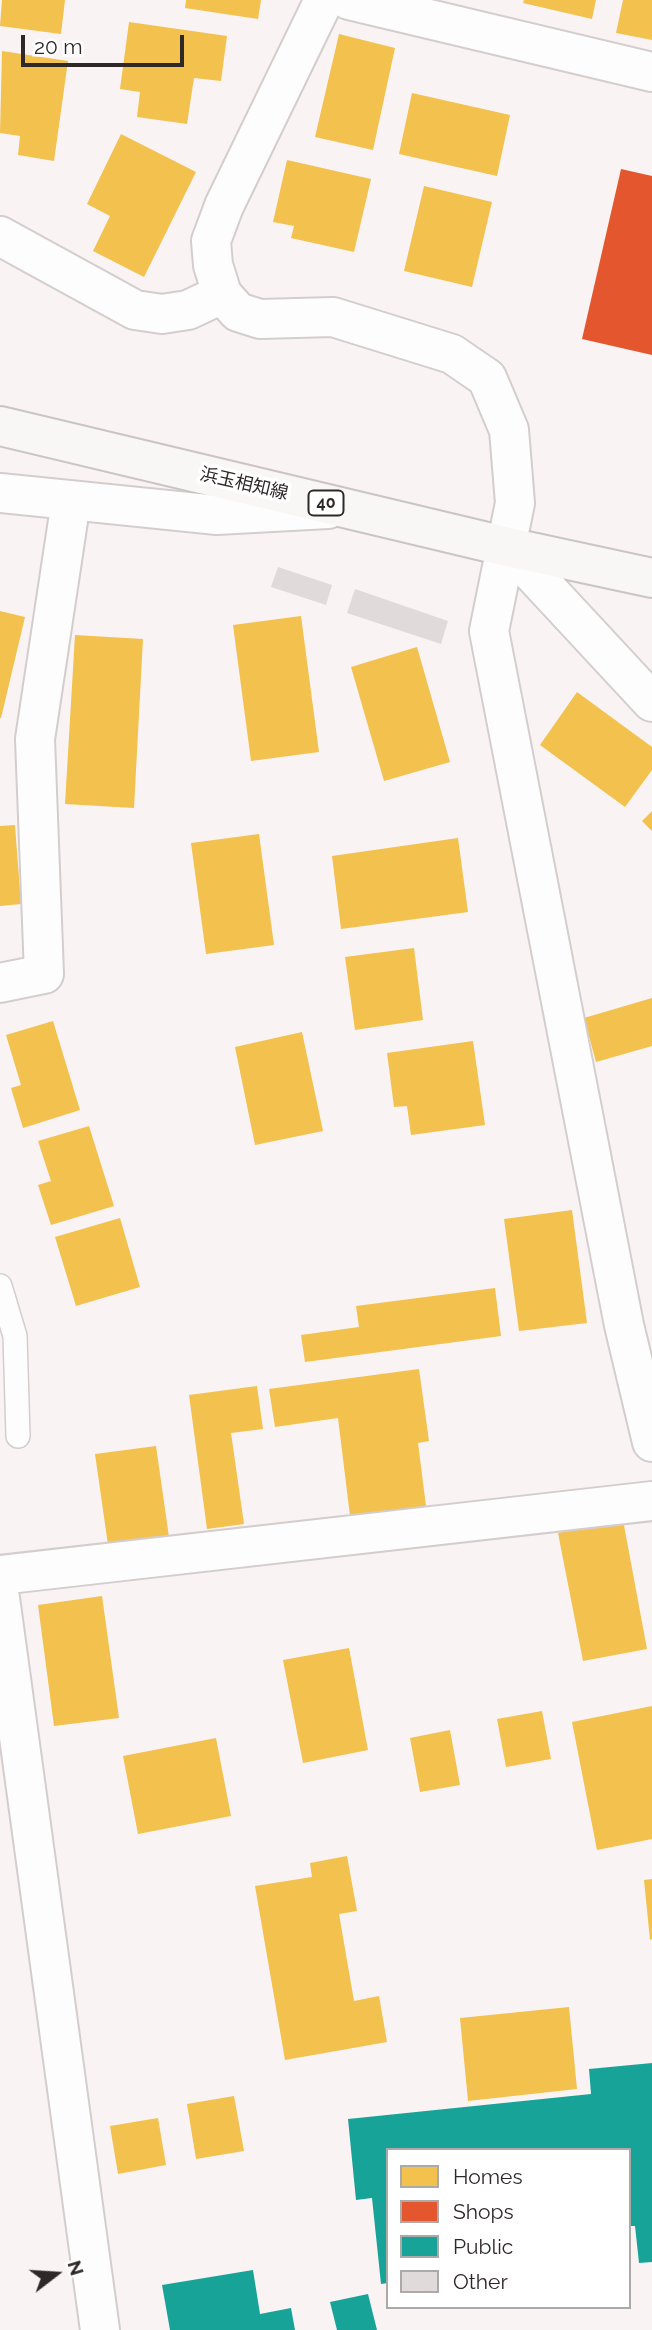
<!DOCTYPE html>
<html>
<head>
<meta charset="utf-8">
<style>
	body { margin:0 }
	#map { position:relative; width:652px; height:2330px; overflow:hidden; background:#faf3f4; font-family:Raleway,sans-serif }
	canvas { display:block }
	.legend { position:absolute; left:386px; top:2148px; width:245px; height:161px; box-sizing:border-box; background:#fff; border:2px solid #aca9a9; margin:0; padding:9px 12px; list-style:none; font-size:21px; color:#2f2829 }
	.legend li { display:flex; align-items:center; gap:14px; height:35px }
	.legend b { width:35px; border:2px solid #aca9a9 }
	.north { position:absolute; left:21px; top:2239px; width:70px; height:70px; -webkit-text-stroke:5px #fff; paint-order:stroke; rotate:73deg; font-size:19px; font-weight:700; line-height:28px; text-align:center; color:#2f2829 }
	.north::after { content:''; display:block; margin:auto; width:24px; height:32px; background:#2f2829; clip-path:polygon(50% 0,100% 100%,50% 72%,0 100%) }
	.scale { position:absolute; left:21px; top:35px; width:163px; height:32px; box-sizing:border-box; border:4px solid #2f2829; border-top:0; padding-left:9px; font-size:21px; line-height:24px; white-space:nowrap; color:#2f2829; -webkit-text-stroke:5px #fff; paint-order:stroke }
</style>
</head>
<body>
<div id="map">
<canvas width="652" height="2330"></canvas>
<ul class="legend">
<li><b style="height:19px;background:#f2c14e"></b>Homes</li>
<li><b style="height:19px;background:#e4572e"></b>Shops</li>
<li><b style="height:19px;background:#17a398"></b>Public</li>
<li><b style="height:19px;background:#e1dadb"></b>Other</li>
</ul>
<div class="north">N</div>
<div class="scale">20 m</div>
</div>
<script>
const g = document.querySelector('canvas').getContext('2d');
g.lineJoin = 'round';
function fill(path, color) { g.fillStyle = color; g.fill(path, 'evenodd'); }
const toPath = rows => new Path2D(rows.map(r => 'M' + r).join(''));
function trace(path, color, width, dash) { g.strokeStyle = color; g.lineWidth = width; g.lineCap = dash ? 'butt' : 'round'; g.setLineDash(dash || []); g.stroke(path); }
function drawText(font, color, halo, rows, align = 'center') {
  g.font = font + ' Raleway,"Noto Sans JP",sans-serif'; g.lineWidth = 7; g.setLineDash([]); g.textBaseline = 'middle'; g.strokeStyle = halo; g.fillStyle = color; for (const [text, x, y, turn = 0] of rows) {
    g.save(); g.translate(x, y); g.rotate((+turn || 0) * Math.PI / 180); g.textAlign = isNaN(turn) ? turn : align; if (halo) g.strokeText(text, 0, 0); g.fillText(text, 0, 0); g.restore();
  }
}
fill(toPath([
	[2,0,65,0,61,34,0,26],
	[186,0,261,0,258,19,185,8],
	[524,0,596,0,592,19,523,3],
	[623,0,652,0,652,40,616,33],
	[129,22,227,36,221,81,194,78,187,124,137,117,140,92,120,89],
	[339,34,395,48,373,150,315,137],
	[2,51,68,61,54,161,18,155,20,136,0,133],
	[412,93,510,115,497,176,399,154],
	[121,134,196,172,144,277,93,251,110,216,87,204],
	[287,160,371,179,354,252,291,238,294,226,273,222],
	[424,186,492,202,472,287,404,271],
	[0,611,25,617,1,718,0,718],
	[301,616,319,752,251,761,233,625],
	[75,635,143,639,134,808,65,804],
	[417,647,450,762,384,781,351,667],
	[577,692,652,747,652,770,625,807,540,745],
	[652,811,652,831,642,821],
	[15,825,21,904,0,906,0,826],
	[259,834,274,945,206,954,191,843],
	[458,838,468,912,341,929,332,856],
	[414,948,423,1020,355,1030,345,957],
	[652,998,652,1046,596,1062,584,1018],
	[53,1021,80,1110,23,1128,11,1088,21,1085,6,1035],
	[302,1032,323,1131,255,1145,235,1047],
	[473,1041,485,1125,411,1135,407,1106,394,1107,387,1053],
	[89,1126,114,1206,51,1225,38,1185,51,1181,38,1141],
	[572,1210,587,1323,519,1331,504,1219],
	[120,1218,140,1287,76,1306,55,1237],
	[495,1288,501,1336,305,1362,301,1335,359,1327,356,1306],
	[419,1369,429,1441,418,1443,427,1514,351,1524,338,1418,275,1427,269,1389],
	[257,1386,263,1429,231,1433,244,1524,207,1529,189,1395],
	[156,1446,169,1537,108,1545,95,1454],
	[623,1520,647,1649,583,1661,558,1533],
	[102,1596,119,1718,54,1726,38,1605],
	[349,1648,368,1750,303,1763,283,1660],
	[652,1706,652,1839,597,1850,572,1722],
	[542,1711,551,1759,506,1767,497,1719],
	[450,1730,460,1785,420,1792,410,1738],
	[216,1738,231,1816,138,1834,123,1756],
	[347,1856,357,1911,339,1914,354,2001,379,1996,387,2042,285,2060,255,1886,312,1877,310,1863],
	[652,1879,652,1939,650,1940,644,1880],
	[569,2007,577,2089,468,2101,460,2018],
	[234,2096,244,2151,196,2159,187,2104],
	[158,2118,166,2165,118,2174,110,2126]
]), '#f2c14e');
fill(toPath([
	[621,169,652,176,652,355,582,339]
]), '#e4572e');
fill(toPath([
	[652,2063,652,2262,639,2263,635,2226,629,2226,629,2150,388,2150,388,2283,381,2284,372,2198,356,2200,348,2119,591,2094,589,2069],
	[253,2270,260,2314,291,2308,295,2330,170,2330,162,2285],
	[368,2294,377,2330,337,2330,330,2302]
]), '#17a398');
fill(toPath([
	[278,567,332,585,326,605,271,587],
	[355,589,448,621,441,644,347,613]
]), '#e1dadb');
const lane = toPath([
	[0,1286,15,1336,18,1436]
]);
const street = toPath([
	[324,0,224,206,211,241,213,265,222,294,238,312,260,319,333,317,452,354,487,378,509,430,515,503,489,631,624,1325,652,1442],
	[349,0,652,72],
	[0,236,135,310,162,314,188,310,222,294],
	[0,493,217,515,328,509],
	[508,547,652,702],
	[0,983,44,974,35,739,71,501],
	[0,1575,652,1501],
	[0,1598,100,2330]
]);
const primary = toPath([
	[0,426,508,547,652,578]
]);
trace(lane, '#d4cdce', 26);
trace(street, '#d4cdce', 42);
trace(primary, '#ccc3c5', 42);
trace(lane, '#fefdfd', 23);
trace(street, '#fefdfd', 38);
trace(primary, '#f9f6f6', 38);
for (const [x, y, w] of [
	[326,503,35]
]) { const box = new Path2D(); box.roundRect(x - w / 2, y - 12.5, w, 25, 5); g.fillStyle = '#fff'; g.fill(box); trace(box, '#2f2829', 2); }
drawText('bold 16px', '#2f2829', null, [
	["40",326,503]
]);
drawText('18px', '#2f2829', '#fff', [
	["浜玉相知線",244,484,13]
]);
</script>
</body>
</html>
